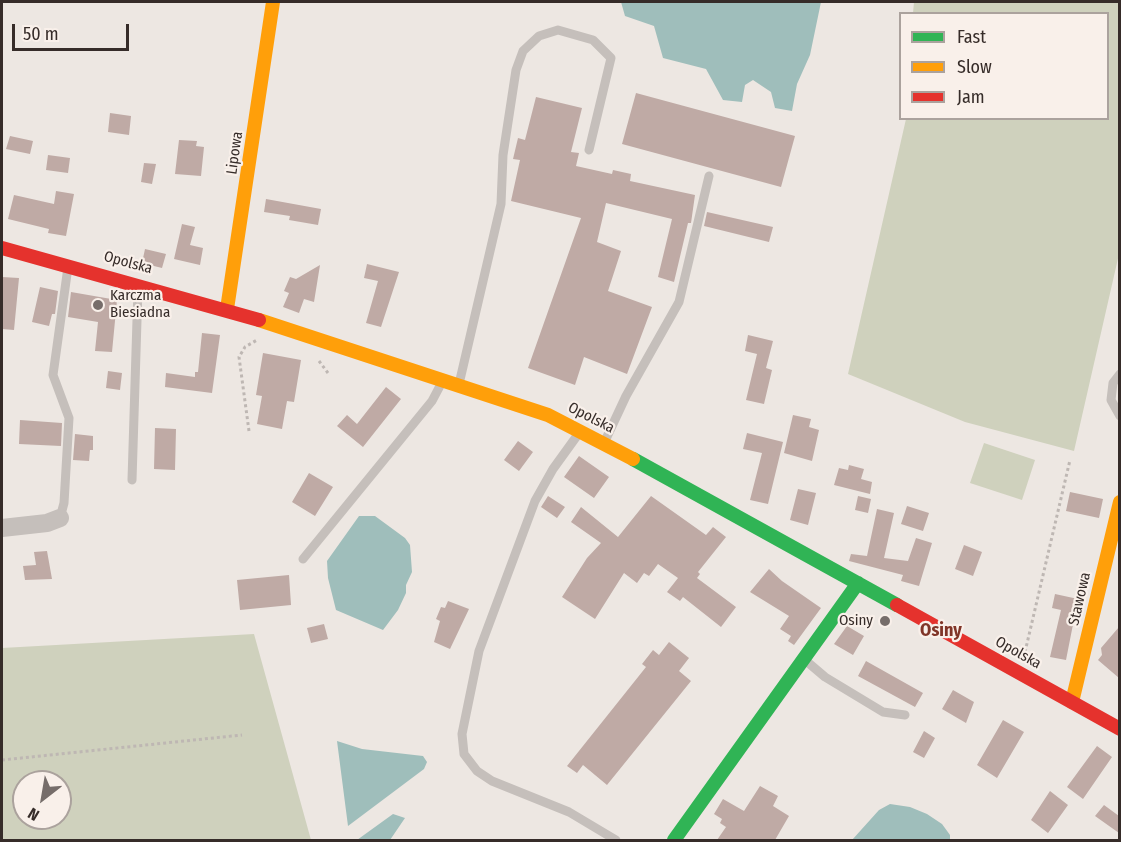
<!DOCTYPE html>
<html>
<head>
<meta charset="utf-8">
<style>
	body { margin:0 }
	#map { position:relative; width:1121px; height:842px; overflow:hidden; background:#ede7e2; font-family:"Fira Sans Condensed",sans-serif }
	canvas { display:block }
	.frame { position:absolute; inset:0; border:3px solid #362c29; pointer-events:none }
	.legend { position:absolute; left:899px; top:12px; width:210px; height:108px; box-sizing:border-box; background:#f9f0ea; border:2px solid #aba29d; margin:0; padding:8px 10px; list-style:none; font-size:18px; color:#362c29 }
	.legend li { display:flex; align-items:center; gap:12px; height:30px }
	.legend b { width:30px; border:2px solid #aba29d }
	.north { position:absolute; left:12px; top:770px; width:60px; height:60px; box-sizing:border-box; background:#f9f0ea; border:2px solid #aba29d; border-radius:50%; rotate:211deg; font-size:16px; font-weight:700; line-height:24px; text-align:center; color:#362c29 }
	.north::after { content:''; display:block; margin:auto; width:21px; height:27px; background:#766d6a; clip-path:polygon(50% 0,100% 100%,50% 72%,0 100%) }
	.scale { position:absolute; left:12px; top:24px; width:117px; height:27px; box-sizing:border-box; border:3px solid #362c29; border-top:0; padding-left:8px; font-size:18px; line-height:21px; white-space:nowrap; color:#362c29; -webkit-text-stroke:4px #f9f0ea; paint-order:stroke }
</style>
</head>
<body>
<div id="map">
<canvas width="1121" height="842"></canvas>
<div class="frame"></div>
<ul class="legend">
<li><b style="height:8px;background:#30b455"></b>Fast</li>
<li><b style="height:8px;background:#ff9f0a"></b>Slow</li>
<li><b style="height:8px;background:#e5322d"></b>Jam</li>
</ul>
<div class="north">N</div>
<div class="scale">50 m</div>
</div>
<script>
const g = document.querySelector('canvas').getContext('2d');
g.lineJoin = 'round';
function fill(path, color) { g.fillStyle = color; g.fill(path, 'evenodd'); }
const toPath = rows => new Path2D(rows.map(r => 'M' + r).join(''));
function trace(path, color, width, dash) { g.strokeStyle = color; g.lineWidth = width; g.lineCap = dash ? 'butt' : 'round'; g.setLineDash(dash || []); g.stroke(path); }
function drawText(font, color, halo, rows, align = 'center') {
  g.font = font + ' "Fira Sans Condensed",sans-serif'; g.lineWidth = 4.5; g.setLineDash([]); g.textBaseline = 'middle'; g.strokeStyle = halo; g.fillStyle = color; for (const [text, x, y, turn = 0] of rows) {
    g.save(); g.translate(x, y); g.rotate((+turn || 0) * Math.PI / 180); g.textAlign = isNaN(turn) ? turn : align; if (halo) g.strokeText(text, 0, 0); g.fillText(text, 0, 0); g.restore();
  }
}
fill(toPath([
	[914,2,1119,2,1119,254,1074,451,965,422,848,374,906,119,1108,118,1108,14,913,13],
	[984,443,1035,460,1022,500,970,483],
	[254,634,311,840,2,840,2,648],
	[24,782,60,782,60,818,24,818]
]), '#cfd1bd');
fill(toPath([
	[621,2,821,2,810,55,797,84,792,111,775,108,771,92,753,80,745,85,742,102,723,100,706,69,663,58,654,26,625,16],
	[359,516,375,516,405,538,410,545,412,572,406,585,406,593,398,610,383,630,336,610,328,578,327,561],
	[337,741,362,749,423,756,427,762,424,769,348,826],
	[890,804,910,807,927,814,942,824,950,835,950,840,852,840,879,810],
	[393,814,405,818,390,840,357,840]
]), '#9fbebb');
fill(toPath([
	[636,93,795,136,781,187,622,144],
	[536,97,582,108,571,152,579,153,576,166,612,174,613,170,631,174,630,181,695,195,691,223,688,223,674,282,658,277,672,219,606,203,597,242,621,251,608,291,652,307,627,374,584,357,575,385,528,368,581,218,511,201,520,160,513,159,518,138,525,140],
	[110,113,131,116,129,135,108,132],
	[10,136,33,141,30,154,6,149],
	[179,140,197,141,196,146,204,147,201,176,175,174],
	[48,155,70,158,68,173,46,170],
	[144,163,156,164,152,184,141,182],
	[56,191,74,194,66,236,48,233,49,229,8,219,14,195,54,204],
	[266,199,321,209,318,225,289,220,290,216,264,212],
	[707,212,773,227,769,242,704,226],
	[182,224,195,227,190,245,203,248,200,265,174,259],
	[145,249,166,254,162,268,142,263],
	[367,264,399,272,381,327,366,323,378,281,364,278],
	[320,265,314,302,304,299,299,313,283,307,289,293,284,291,290,277,296,279],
	[2,277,19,278,14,330,2,329],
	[40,287,58,291,55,314,52,314,49,326,32,322],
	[71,292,117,300,112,352,95,351,98,322,68,317],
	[202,333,220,335,212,393,165,387,166,373,195,377,195,372,198,372],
	[748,335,773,341,766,368,772,370,764,404,746,400,757,354,745,351],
	[263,353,301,360,294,402,287,401,282,429,257,424,262,396,256,395],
	[108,371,122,373,120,390,106,388],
	[386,387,401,399,363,447,337,426,347,415,357,424],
	[793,415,811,419,809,427,819,430,812,461,784,453],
	[20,420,62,423,61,446,19,444],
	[155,428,176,429,175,470,154,469],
	[747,433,783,442,768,504,750,500,762,453,743,449],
	[75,434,93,436,93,450,90,450,89,461,73,460],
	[518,441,533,452,519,471,504,460],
	[579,456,609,477,594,498,564,477],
	[849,465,864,469,861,479,872,482,870,494,834,485,839,468,848,470],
	[309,473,333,487,315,516,292,502],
	[798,489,816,493,808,525,790,520],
	[1070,492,1103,499,1099,518,1066,511],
	[548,496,565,507,557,518,541,507],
	[651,496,706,535,713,527,726,537,698,572,700,574,697,578,736,607,721,627,683,597,680,601,667,592,678,578,658,564,649,576,644,573,637,583,624,573,595,619,562,597,587,558,601,543,571,522,581,507,618,537],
	[858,496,871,499,868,513,855,510],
	[907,506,929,513,923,531,901,524],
	[877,509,894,513,884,558,908,561,916,538,932,543,919,586,901,581,903,575,849,561,851,554,867,556],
	[964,545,982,552,973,576,955,569],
	[47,551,52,579,25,580,23,566,36,565,34,552],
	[769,569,782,581,821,608,794,645,788,641,791,636,780,629,789,616,750,592],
	[289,575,291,605,240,610,237,580],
	[1055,594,1078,599,1066,660,1050,657,1061,610,1052,608],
	[448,601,469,609,450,649,434,642,440,621,436,619,441,607,445,608],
	[324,624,328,639,311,643,307,628],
	[847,626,864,636,853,655,834,644],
	[1119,627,1119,678,1098,660,1102,655,1101,648],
	[669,642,689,658,679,671,691,681,607,785,583,765,577,773,567,766,646,667,642,664,653,650,659,655],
	[866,661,923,693,915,707,858,676],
	[953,690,974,702,966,723,942,709],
	[1003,720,1024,732,997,778,977,765],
	[924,731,935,738,924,758,913,752],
	[1097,746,1112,757,1083,799,1067,787],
	[760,786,778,796,773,806,789,816,775,840,717,840,726,827,720,823,722,819,714,814,723,799,744,811],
	[1050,791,1068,805,1048,833,1031,820],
	[1104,805,1119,816,1119,833,1095,816]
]), '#bfaaa5');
trace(toPath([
	[319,361,328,373],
	[249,431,239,357,245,347,257,340],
	[1025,652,1070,460],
	[2,760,242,735]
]), '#beb7b3', 3, [3, 3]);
trace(toPath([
	[1120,374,1113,383,1111,400,1120,416],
	[459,384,501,204,503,155,516,70,523,51,539,36,558,30,593,40,611,58,589,150],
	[579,433,553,469,535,501,479,651,462,734,464,754,477,771,492,781,569,812,616,840],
	[605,441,626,396,679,302,709,176],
	[132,480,138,288],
	[60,518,64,503,69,418,53,375,68,267],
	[303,559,432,401,441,384],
	[805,660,825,677,883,712,905,715]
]), '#c5bfbb', 9);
trace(toPath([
	[2,528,47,523,60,518]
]), '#c5bfbb', 18);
trace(toPath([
	[633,459,897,605],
	[674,840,858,583]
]), '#30b455', 14);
trace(toPath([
	[227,309,273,2],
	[259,320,548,415,633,459],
	[1072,702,1120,502]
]), '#ff9f0a', 14);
trace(toPath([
	[2,248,259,320],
	[897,605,1120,729]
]), '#e5322d', 14);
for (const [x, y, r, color] of [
	[98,305,6,"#766d6a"],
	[885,621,6,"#766d6a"]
]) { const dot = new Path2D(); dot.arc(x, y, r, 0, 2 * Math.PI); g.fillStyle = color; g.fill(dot); trace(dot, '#f9f0ea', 2); }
drawText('15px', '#362c29', '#f9f0ea', [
	["Lipowa",235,153,-82],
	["Opolska",128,263,15],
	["Opolska",591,418,27],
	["Stawowa",1080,599,-77],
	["Opolska",1018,653,29]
]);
drawText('15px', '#362c29', '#f9f0ea', [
	["Karczma",110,296],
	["Biesiadna",110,313],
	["Osiny",873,621,"right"]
], 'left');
drawText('bold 18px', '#803528', '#f9f0ea', [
	["Osiny",941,631]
]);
</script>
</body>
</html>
